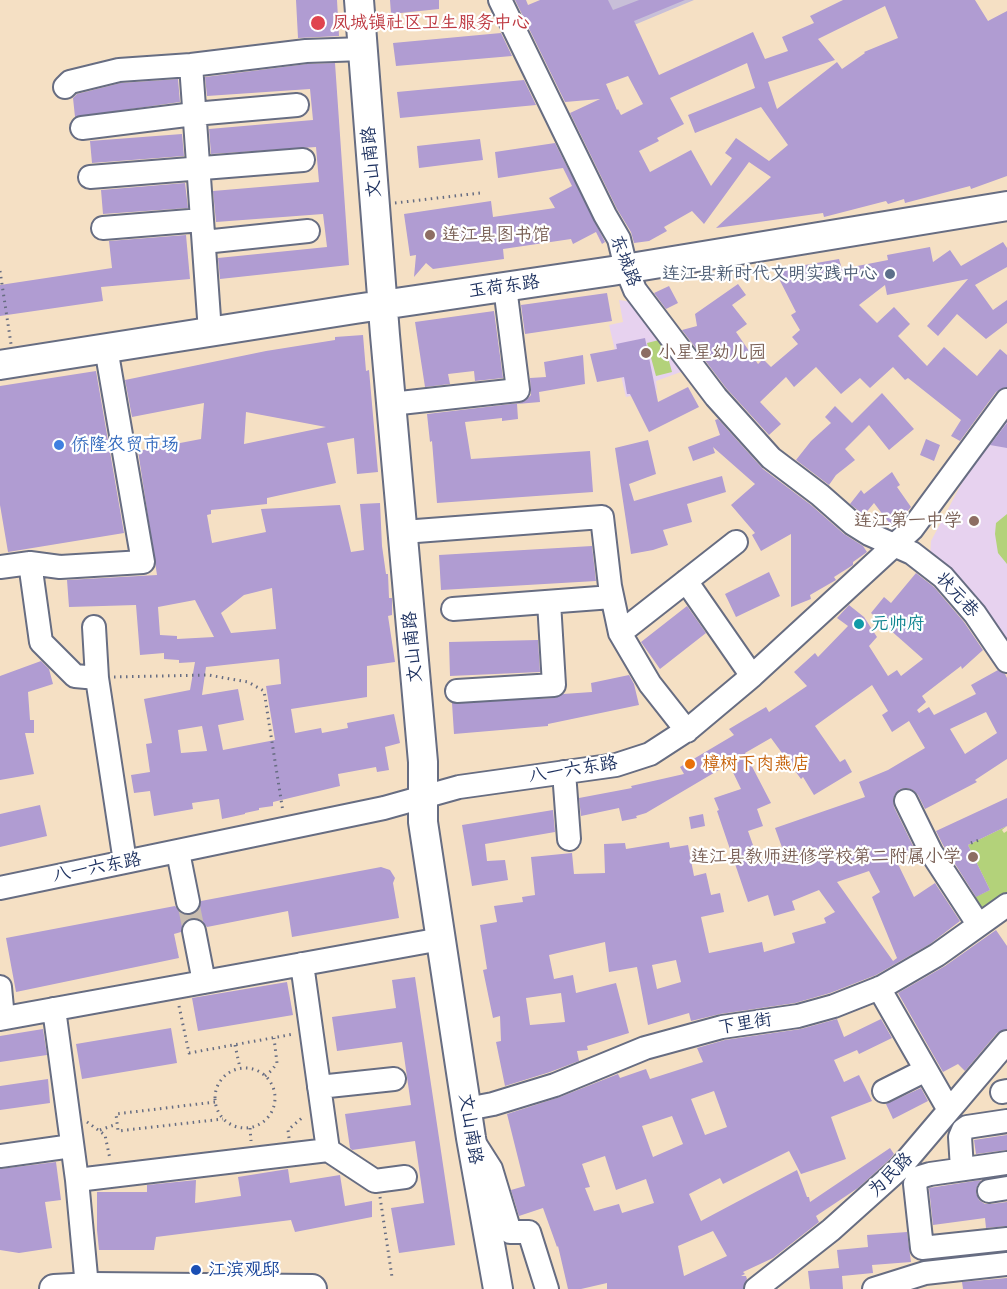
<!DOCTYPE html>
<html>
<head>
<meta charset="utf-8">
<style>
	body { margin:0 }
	canvas { display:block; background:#f5e0c4 }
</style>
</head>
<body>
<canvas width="1007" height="1289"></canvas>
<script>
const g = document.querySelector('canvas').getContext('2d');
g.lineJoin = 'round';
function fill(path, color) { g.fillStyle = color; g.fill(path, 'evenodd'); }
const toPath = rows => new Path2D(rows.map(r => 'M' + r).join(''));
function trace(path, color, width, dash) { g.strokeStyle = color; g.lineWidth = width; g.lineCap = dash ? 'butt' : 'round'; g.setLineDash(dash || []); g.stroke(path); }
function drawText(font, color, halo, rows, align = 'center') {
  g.font = font + ' "Patrick Hand","LXGW WenKai TC",sans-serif'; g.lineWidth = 4.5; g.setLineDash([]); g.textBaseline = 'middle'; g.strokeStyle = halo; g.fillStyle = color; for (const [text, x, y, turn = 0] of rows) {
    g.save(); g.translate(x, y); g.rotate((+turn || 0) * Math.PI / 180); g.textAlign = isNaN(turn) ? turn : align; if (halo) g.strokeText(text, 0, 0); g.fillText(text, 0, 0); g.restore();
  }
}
fill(toPath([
	[619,300,639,303,689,369,656,381,657,390,626,397,609,325,623,322],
	[1007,412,1007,646,930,556,931,541,973,462]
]), '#e7d2ef');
fill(toPath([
	[574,0,694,0,615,33]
]), '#c8bfd8');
fill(toPath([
	[663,339,672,372,656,376,647,343],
	[1007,514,1007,564,998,553,995,534,996,523],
	[1007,826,1002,830,1004,833,1007,831,1007,896,978,915,966,901,990,890,968,845]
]), '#b3d27a');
fill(toPath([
	[296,0,337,0,339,36,298,38],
	[390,0,439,0,439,9,391,14],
	[515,0,526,0,528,5,540,0,608,0,613,10,639,0,685,0,634,21,659,75,753,32,765,59,788,51,782,37,814,23,810,16,843,0,975,0,988,21,1007,11,1007,176,971,189,970,186,905,203,904,199,888,204,886,201,824,217,823,213,716,228,771,177,749,162,704,224,692,211,664,227,667,231,649,241,634,243,631,232,617,209,570,113,600,99,565,102],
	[885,6,898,38,864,52,865,53,842,69,837,62,777,109,768,82,835,60,818,39],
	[747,63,755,88,688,115,695,133,761,107,788,145,769,161,736,138,725,153,732,158,711,186,691,150,650,172,639,151,659,141,657,138,684,124,670,98],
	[628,76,643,104,621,115,618,109,617,110,606,84],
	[501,33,512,56,396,66,393,43],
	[335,63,349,265,220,279,218,258,327,247,323,214,216,222,213,191,319,182,316,147,211,154,209,129,313,120,310,89,207,96,205,77,307,64],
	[178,79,180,102,75,117,73,98,77,94,121,83],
	[524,80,536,105,400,118,397,92],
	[182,134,184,156,92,163,90,141],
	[480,139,483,160,419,168,417,146],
	[555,143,605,242,602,244,596,232,573,244,571,239,503,249,504,259,433,269,426,263,414,277,416,255,410,256,404,214,491,201,493,217,555,208,549,198,572,186,563,168,498,178,495,152],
	[185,183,188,208,103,214,101,190],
	[186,235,190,279,101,287,103,301,0,316,0,285,112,268,109,241],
	[1003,242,1007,248,1007,267,975,285,993,310,1007,300,1007,323,986,339,957,314,938,336,927,326,968,279,887,295,885,285,859,305,877,323,894,307,910,324,898,336,927,366,944,347,977,376,1000,349,1007,355,1007,387,996,392,960,441,951,436,961,420,908,378,905,380,893,367,870,388,860,378,841,394,816,367,794,387,786,377,760,402,781,424,769,435,726,388,682,330,697,326,695,314,738,284,746,295,732,305,747,324,736,332,758,364,763,359,771,367,798,344,792,337,800,330,791,315,796,312,776,273,793,265,794,267,839,259,842,269,888,260,887,255,930,247,933,262,950,250,961,266],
	[669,286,678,303,666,309,654,293],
	[607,293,612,321,525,334,521,305],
	[494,311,503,378,475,381,474,371,448,374,450,384,425,387,415,322],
	[363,335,366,371,369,370,378,472,357,474,354,438,327,443,336,483,267,498,267,504,211,510,211,514,207,515,212,543,266,532,261,509,340,505,351,552,364,550,360,504,380,503,382,546,386,574,388,574,389,598,392,598,392,615,388,616,395,662,367,666,367,697,291,709,295,733,321,728,322,733,348,728,347,723,394,714,400,743,385,747,389,770,377,772,376,767,338,774,340,786,273,802,273,806,259,808,259,810,245,813,245,814,222,819,219,799,192,803,193,809,154,816,150,791,134,793,131,775,150,772,146,744,152,743,144,699,190,690,195,662,179,663,179,660,164,659,164,653,140,655,136,605,69,607,67,580,157,575,138,451,201,439,204,403,132,417,125,380,266,351,335,340,335,337],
	[246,412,326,427,244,444],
	[272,588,276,629,231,633,221,613,244,595],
	[195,600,214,637,177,639,177,636,160,635,158,607],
	[279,659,281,684,266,686,275,740,223,750,218,725,244,720,238,689,202,695,206,667],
	[202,726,207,751,181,753,178,730],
	[645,338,658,402,688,387,699,407,649,432,630,394,627,394,624,377,597,382,590,354,617,349,616,344],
	[583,355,585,384,539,392,540,402,517,404,518,419,502,421,502,418,465,422,471,459,590,451,593,492,437,503,432,441,430,442,427,414,520,403,526,400,531,395,530,378,546,377,544,362],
	[96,371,124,533,8,552,0,505,0,386],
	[882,393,914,429,889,450,869,425,845,449,855,460,836,475,829,485,796,460,811,441,831,423,825,417,835,406,852,423],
	[718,419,763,469,811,505,844,534,863,546,867,552,853,562,853,565,834,577,836,580,810,595,811,599,791,607,791,534,761,551,752,535,755,533,731,505,755,484,713,447,715,453,693,461,688,447,720,435,715,420],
	[1007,423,1007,448,990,445],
	[926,439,940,445,934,461,920,455],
	[648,440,656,474,629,484,634,501,722,476,726,492,687,504,692,522,663,530,668,545,653,550,631,554,615,448],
	[892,472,900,485,897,487,911,507,893,528,874,503,864,515,850,504,861,490,864,494],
	[592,546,596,581,441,590,439,555],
	[769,572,780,596,736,617,725,594],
	[916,573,934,587,964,622,983,650,962,669,961,666,922,696,926,702,917,710,919,713,929,707,934,715,976,694,971,685,998,670,1005,674,1007,678,1007,759,975,780,977,782,925,809,918,795,913,790,907,788,900,789,895,794,893,800,894,807,916,852,896,860,914,897,935,883,960,921,930,944,876,975,830,993,795,1003,720,1014,691,1021,689,1013,648,1025,637,967,609,972,605,942,549,955,554,979,573,975,576,993,616,983,629,1033,587,1046,588,1050,577,1051,579,1061,550,1072,505,1086,496,1042,501,1041,500,1016,493,1018,483,970,487,969,480,925,497,922,494,906,523,902,522,897,535,895,531,857,572,853,574,874,605,873,604,844,625,843,626,849,669,842,670,848,688,845,694,876,706,873,711,895,720,893,724,912,701,917,709,953,762,942,764,952,795,943,792,933,826,923,824,918,835,912,819,890,792,901,795,910,774,916,768,895,748,902,717,811,719,810,714,798,741,789,729,764,646,813,636,816,637,818,622,821,619,808,581,816,579,798,632,788,631,786,684,774,680,767,734,735,729,729,766,707,769,712,807,686,794,672,815,653,818,657,848,626,837,618,849,605,864,617,877,637,869,646,888,676,897,670,901,676,923,659,871,613,884,597,891,603],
	[872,685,888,711,882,715,892,732,909,721,925,748,888,770,859,782,865,797,775,828,784,853,759,862,748,831,763,826,757,809,771,803,745,753,771,738,801,779,803,777,814,795,852,772,845,759,840,762,815,726],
	[986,712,997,733,965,754,950,729],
	[869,871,880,892,872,897,897,958,893,961,837,882],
	[676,960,681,982,657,989,652,965],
	[561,993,565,1022,530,1025,526,998],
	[687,606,706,633,660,669,641,642],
	[538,640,540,672,450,676,449,642],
	[41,661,49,669,53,684,28,692,30,720,34,720,34,733,25,733,34,774,0,780,0,676],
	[629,675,634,684,639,705,548,724,548,726,454,734,452,703,555,698,563,694,592,692,591,683],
	[1007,798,1007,826,968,845,990,890,976,897,943,845,936,831],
	[40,805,47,836,0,847,0,814],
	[553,810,555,832,485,844,487,861,505,860,508,880,472,886,462,825],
	[703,814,705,826,691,829,689,817],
	[381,867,390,870,395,878,393,883,399,918,292,937,288,911,207,927,199,918,192,918,185,921,181,932,174,934,179,958,16,992,6,938,175,906,183,915,190,915,197,912,201,901],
	[996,930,1007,946,1007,1029,997,1033,965,1071,958,1064,943,1072,898,993,945,966],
	[415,977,455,1245,399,1253,391,1208,424,1203,415,1141,352,1150,350,1148,345,1114,411,1105,402,1042,337,1051,332,1017,396,1008,392,980],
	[287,982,293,1015,198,1031,192,998],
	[837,1019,844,1037,881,1019,892,1038,859,1054,857,1050,834,1060,844,1082,859,1075,872,1101,831,1117,846,1159,801,1174,789,1151,723,1184,720,1178,689,1194,701,1221,797,1170,807,1197,809,1197,810,1202,890,1148,894,1154,890,1159,858,1188,816,1216,819,1222,773,1258,743,1272,745,1274,741,1276,746,1276,747,1279,743,1289,607,1289,607,1283,581,1289,568,1289,558,1246,557,1247,543,1208,519,1216,511,1190,525,1186,507,1114,560,1097,618,1074,620,1078,646,1069,650,1079,703,1062,697,1048,725,1040,801,1029],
	[714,1091,727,1127,705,1135,691,1099],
	[672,1116,683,1144,653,1157,642,1126],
	[605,1156,616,1190,646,1179,654,1203,622,1213,619,1204,594,1211,585,1188,590,1187,582,1164],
	[713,1231,727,1256,684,1276,678,1246],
	[171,1028,177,1063,82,1079,76,1044],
	[43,1029,47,1055,0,1062,0,1036],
	[48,1079,50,1103,0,1110,0,1086],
	[921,1088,928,1101,893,1119,886,1104],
	[1007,1135,1007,1150,976,1154,974,1140],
	[56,1162,61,1200,45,1202,52,1248,19,1253,0,1250,0,1169],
	[288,1169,290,1183,340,1175,345,1206,372,1201,372,1217,295,1232,291,1220,156,1237,154,1250,99,1250,97,1230,97,1192,147,1192,147,1185,196,1180,195,1203,241,1196,238,1177],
	[981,1180,977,1186,976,1193,979,1200,985,1204,991,1204,1007,1202,1007,1226,986,1228,985,1218,933,1225,929,1188],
	[907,1232,911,1262,872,1265,873,1273,842,1276,843,1289,810,1289,808,1271,839,1268,837,1250,868,1247,867,1235],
	[1007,1278,1007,1289,963,1289,962,1282]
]), '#b09cd2');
trace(toPath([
	[188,902,194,931]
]), '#c9bdb0', 22, [22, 11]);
const minor = toPath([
	[500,0,605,215,619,239,626,268,635,290,716,397,771,458,820,495,853,524,869,534,912,553,943,577,975,614,1007,661],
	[191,65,210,332],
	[65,87,70,82,119,70,191,65,306,51,363,49],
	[82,128,194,114,297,105],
	[90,177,303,160],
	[103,228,202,220],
	[204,242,308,231],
	[391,404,518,390,505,287],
	[403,532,602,517,610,586,620,633,650,684,687,731],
	[30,563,41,642,75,676,97,678,125,862],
	[0,567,30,563,60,567,143,562,106,348],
	[686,581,752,676],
	[453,609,612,597],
	[94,627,97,678],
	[620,633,736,542],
	[457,691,554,685,549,602],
	[564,772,569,839],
	[906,801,931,852,978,924],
	[178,852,188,902],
	[0,888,384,808,459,787,616,765,650,754,690,728,752,676,912,529,1007,400],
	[194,931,204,982],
	[302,964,328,1150],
	[0,987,3,1018],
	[879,988,949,1110],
	[54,1009,77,1180,87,1287],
	[0,1019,441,939],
	[319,1087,394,1079],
	[884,1091,926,1070],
	[1002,1092,1007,1091],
	[467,1109,493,1104,555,1085,645,1048,722,1027,798,1016,834,1006,882,987,937,955,1007,905],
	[477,1147,491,1169,510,1232,529,1232,547,1289],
	[0,1156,72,1146],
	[1007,1163,930,1174,920,1177,915,1184,922,1248,1007,1239],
	[962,1169,960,1137,963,1130,967,1127,1007,1121],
	[77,1180,328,1150,375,1181,405,1177],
	[989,1191,1007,1188],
	[756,1289,831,1230,900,1168,1007,1042],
	[874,1289,925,1273,1007,1264]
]);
const major = toPath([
	[359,0,385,335,423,762,423,822,471,1138,498,1289],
	[0,365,355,309,612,271,1007,206],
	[54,1289,93,1287,312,1289]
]);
trace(minor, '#676d82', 26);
trace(major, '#676d82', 32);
trace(toPath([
	[395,203,480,193],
	[0,271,11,344],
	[114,677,208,675,248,682,264,691,283,812],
	[971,843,979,840],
	[179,1006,189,1053,294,1034],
	[235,1045,240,1068],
	'215 1098a30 30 0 1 1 60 0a30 30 0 1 1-60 0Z',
	[265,1076,272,1070,277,1063,274,1038],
	[215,1102,116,1114,118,1131,223,1119],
	[87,1122,105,1135,110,1159],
	[250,1128,251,1141],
	[100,1130,117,1124],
	[289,1138,288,1130,304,1116],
	[380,1197,392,1277]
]), '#676d82', 3, [1.5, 4.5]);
trace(minor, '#fff', 22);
trace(major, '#fff', 28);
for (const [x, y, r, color] of [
	[318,23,8,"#e0444e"],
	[430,235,6,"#8d6e63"],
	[890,274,6,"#5c6f8a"],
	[646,353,6,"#8d6e63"],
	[59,445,6,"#3f7fe0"],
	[974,521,6,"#8d6e63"],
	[859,624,6,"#0f9aa8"],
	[690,764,6,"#e8710a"],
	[973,857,6,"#8d6e63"],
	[196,1270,6,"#1a4fb4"]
]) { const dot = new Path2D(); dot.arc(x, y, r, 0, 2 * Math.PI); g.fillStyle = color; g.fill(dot); trace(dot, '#fff', 2); }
drawText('18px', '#be3a42', '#fff', [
	["凤城镇社区卫生服务中心",332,23]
], 'left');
drawText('18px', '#1b2f5e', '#fff', [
	["文山南路",372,162,-95],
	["东城路",625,261,69],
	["玉荷东路",504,287,-8],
	["状元巷",957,595,48],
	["文山南路",413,647,-95],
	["八一六东路",573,770,-9],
	["八一六东路",97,868,-11],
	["下里街",745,1024,-9],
	["文山南路",470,1129,81],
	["为民路",891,1175,-45]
]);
drawText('18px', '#785e54', '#fff', [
	["连江县图书馆",442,235],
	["小星星幼儿园",658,353],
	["连江第一中学",962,521,"right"],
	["连江县教师进修学校第二附属小学",961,857,"right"]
], 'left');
drawText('18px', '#4e5e75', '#fff', [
	["连江县新时代文明实践中心",878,274]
], 'right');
drawText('18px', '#366cbe', '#fff', [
	["侨隆农贸市场",71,445]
], 'left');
drawText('18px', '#0d838f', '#fff', [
	["元帅府",871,624]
], 'left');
drawText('18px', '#c56008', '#fff', [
	["樟树下肉燕店",702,764]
], 'left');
drawText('18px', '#164399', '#fff', [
	["江滨观邸",208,1270]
], 'left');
</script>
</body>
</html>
